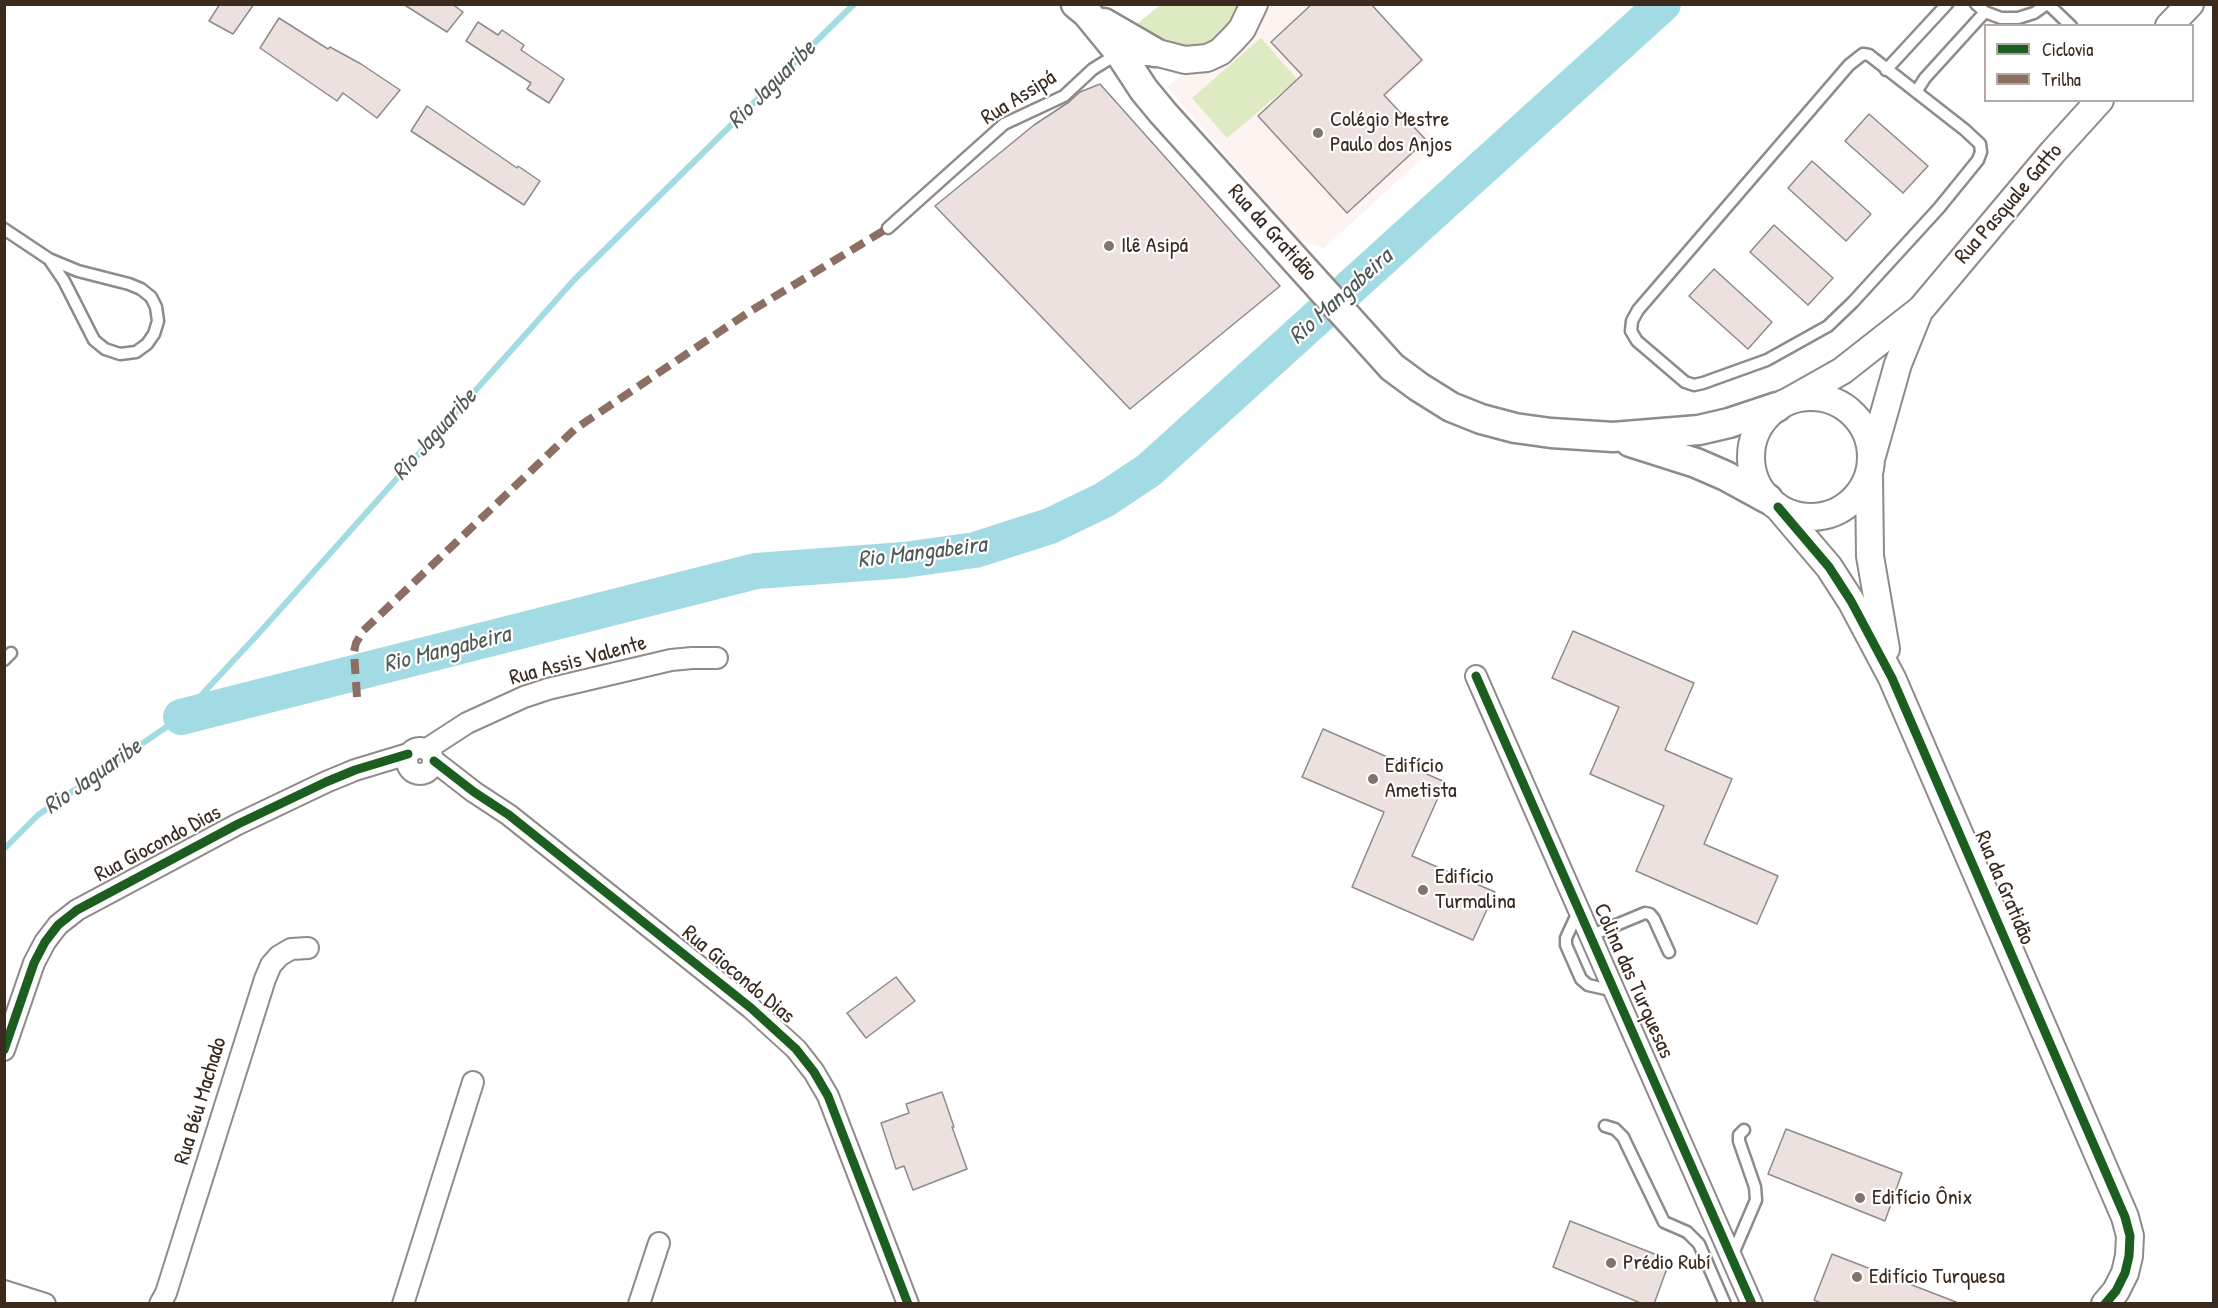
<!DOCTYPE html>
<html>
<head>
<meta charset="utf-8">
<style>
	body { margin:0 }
	#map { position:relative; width:2218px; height:1308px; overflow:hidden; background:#fff; font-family:"Patrick Hand",sans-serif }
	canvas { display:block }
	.frame { position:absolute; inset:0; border:6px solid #3b2a1e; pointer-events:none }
	.legend { position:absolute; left:1984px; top:24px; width:210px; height:78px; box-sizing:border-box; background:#fff; border:2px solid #b1aaa5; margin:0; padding:8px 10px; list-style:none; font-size:18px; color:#3b2a1e }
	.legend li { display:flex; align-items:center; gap:12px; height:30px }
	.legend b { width:30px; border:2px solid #b1aaa5 }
</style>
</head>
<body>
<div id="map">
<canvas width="2218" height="1308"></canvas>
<div class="frame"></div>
<ul class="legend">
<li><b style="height:8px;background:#1b5e20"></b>Ciclovia</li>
<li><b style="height:8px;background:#8d6e63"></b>Trilha</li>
</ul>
</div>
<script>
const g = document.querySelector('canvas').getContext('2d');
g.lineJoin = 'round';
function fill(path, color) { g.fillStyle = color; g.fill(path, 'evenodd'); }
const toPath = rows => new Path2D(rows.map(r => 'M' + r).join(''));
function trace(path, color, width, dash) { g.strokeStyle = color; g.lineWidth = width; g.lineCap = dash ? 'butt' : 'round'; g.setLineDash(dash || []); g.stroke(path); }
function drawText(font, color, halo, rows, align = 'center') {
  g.font = font + ' "Patrick Hand",sans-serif'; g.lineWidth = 4.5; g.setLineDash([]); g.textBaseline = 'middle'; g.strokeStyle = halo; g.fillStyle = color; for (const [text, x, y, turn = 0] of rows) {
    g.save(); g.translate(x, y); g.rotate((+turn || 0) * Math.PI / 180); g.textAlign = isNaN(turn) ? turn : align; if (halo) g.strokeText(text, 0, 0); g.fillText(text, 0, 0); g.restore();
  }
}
fill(toPath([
	[1259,5,1373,5,1425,61,1375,107,1390,123,1406,108,1438,144,1324,248,1299,240,1167,87,1184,72,1215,70,1242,48]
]), '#fdf3f1');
fill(toPath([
	[1160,5,1243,5,1234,25,1217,40,1195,47,1173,48,1132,28],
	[1261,38,1297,79,1227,138,1192,98]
]), '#deebc2');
trace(toPath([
	[4,849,38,815,181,717,260,632,574,280,854,4]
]), '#a3dbe4', 6);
trace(toPath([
	[181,717,756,571,904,560,975,550,1050,526,1104,500,1149,470,1663,4]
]), '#a3dbe4', 36);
const building = toPath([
	[220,4,254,4,233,34,209,21,220,4],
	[403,4,452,4,463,12,447,32,403,4],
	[1312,4,1371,4,1422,60,1384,95,1426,140,1347,213,1258,116,1302,75,1271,42,1312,4],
	[279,18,328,49,330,47,361,64,400,90,377,118,343,93,337,101,260,48,279,18],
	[478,22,498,35,502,30,524,45,521,50,564,79,549,103,527,89,531,83,466,41,478,22],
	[1100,84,1280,286,1130,409,935,206,1034,125,1069,102,1080,92,1100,84],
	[427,106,517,168,518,166,540,181,524,205,411,131,427,106],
	[1869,114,1928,166,1903,193,1845,141,1869,114],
	[1812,161,1871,214,1846,241,1788,188,1812,161],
	[1774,225,1833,278,1808,305,1750,252,1774,225],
	[1714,269,1772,322,1748,349,1689,296,1714,269],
	[1573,631,1694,683,1665,750,1732,779,1704,844,1778,876,1757,924,1636,871,1664,806,1590,774,1619,707,1552,678,1573,631],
	[1323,729,1445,782,1412,856,1495,892,1473,940,1352,887,1384,812,1302,777,1323,729],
	[896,977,915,1001,866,1038,847,1013,896,977],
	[942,1092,954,1127,952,1127,967,1169,913,1190,904,1166,896,1169,881,1123,909,1113,906,1104,942,1092],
	[1786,1129,1902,1173,1885,1221,1768,1174,1786,1129],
	[1570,1221,1670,1260,1654,1304,1643,1304,1553,1267,1570,1221],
	[1832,1254,1956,1302,1956,1304,1823,1304,1814,1300,1832,1254]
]);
fill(building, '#ece1de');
trace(building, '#8e8b88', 1.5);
const service = toPath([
	[1976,4,1985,12,2001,18,2018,18,2034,13,2047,4],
	[2048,4,2071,26],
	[1863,54,1869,55,1965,130,1980,144,1981,152,1978,160,1939,208,1853,302,1828,326,1767,360,1703,383,1694,385,1685,382,1637,341,1631,331,1632,321,1638,310,1849,65,1863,54],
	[1886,70,1947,4],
	[1916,92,1925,78,1985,12],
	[888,228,1004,124,1064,96,1093,69,1119,53],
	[4,229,49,259,78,271,129,284,141,289,151,297,156,307,158,321,154,334,147,344,136,352,120,354,105,349,94,340,64,281,49,259],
	[4,660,11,653],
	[1579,910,1566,938,1566,945,1581,979,1588,985,1615,991],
	[1592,935,1645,913,1650,914,1654,919,1669,952],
	[1605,1126,1615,1129,1623,1137,1664,1222,1687,1232,1699,1244,1725,1304],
	[1732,1256,1756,1200,1755,1187,1739,1141,1739,1135,1744,1130]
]);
const minor = toPath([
	[1476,676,1752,1304],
	'407 761a13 13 0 1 1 26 0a13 13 0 1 1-26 0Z',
	[427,749,467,723,524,697,548,689,671,660,692,658,717,658],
	[434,761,474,792,509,815,751,1008,796,1049,814,1072,828,1096,908,1304],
	[4,1050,34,963,45,942,58,925,77,910,238,824,326,782,355,770,408,754],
	[4,1291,45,1304],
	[160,1304,166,1293,265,979,271,965,279,956,291,949,308,948],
	[403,1304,473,1082],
	[639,1304,659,1243]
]);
const tertiary = toPath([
	[2169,26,2190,4],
	[1134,52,1154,52,1185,60,1207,58,1220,52,1233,39,1242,29,1254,4],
	'1751 457a60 60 0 1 1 120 0a60 60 0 1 1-120 0Z',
	[1787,402,1842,371,1921,309,2052,153,2100,100],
	[1872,456,1898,364,1919,312],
	[1869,474,1870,556,1886,649],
	[1778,507,1829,567,1851,601,1892,678,2125,1217,2130,1236,2129,1256,2125,1273,2116,1291,2105,1304]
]);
const secondary = toPath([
	[1076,4,1087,13,1119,52,1144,90,1163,113,1392,367,1419,387,1451,407,1481,419,1515,428,1551,433,1613,437,1699,430,1729,423,1777,407],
	[1104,23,1154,52],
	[1630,442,1696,463,1726,476,1768,499]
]);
trace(service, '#8e8b88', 15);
trace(minor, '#8e8b88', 24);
trace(tertiary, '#8e8b88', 30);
trace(secondary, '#8e8b88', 33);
trace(service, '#fff', 10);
trace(minor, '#fff', 20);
trace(tertiary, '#fff', 26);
trace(secondary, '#fff', 28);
trace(toPath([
	[357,697,354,652,356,643,363,631,575,429,749,312,888,228]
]), '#8d6e63', 8, [15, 8]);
trace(toPath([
	[1778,507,1829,567,1851,601,1892,678,2125,1217,2130,1236,2129,1256,2125,1273,2116,1291,2105,1304],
	[1476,676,1752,1304],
	[434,761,474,792,509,815,751,1008,796,1049,814,1072,828,1096,908,1304],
	[4,1050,34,963,45,942,58,925,77,910,238,824,326,782,355,770,408,754]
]), '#1b5e20', 9);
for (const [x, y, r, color] of [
	[1318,133,6,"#80756d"],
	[1109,246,6,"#80756d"],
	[1373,779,6,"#80756d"],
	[1423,890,6,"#80756d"],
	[1860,1198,6,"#80756d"],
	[1611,1263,6,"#80756d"],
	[1857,1277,6,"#80756d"]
]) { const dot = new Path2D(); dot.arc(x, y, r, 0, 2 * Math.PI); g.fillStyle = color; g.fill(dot); trace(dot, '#fff', 2); }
drawText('22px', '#3b2a1e', '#fff', [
	["Rua Assipá",1019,98,-32],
	["Rua Pasquale Gatto",2009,204,-49],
	["Rua da Gratidão",1272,233,48],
	["Rua Assis Valente",578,661,-15],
	["Rua Giocondo Dias",158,844,-28],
	["Rua da Gratidão",2004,888,67],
	["Rua Giocondo Dias",738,975,40],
	["Colina das Turquesas",1633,981,66],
	["Rua Béu Machado",201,1101,-73]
]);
drawText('22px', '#3b2a1e', '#fff', [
	["Colégio Mestre",1330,120],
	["Paulo dos Anjos",1330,145],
	["Ilê Asipá",1121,246],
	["Edifício",1385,766],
	["Ametista",1385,791],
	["Edifício",1435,877],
	["Turmalina",1435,902],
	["Edifício Ônix",1872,1198],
	["Prédio Rubí",1623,1263],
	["Edifício Turquesa",1869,1277]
], 'left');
drawText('italic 24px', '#4e5a56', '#fff', [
	["Rio Jaguaribe",772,85,-45],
	["Rio Mangabeira",1341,297,-42],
	["Rio Jaguaribe",435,435,-48],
	["Rio Mangabeira",922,553,-7],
	["Rio Mangabeira",447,650,-14],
	["Rio Jaguaribe",93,777,-35]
]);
</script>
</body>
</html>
